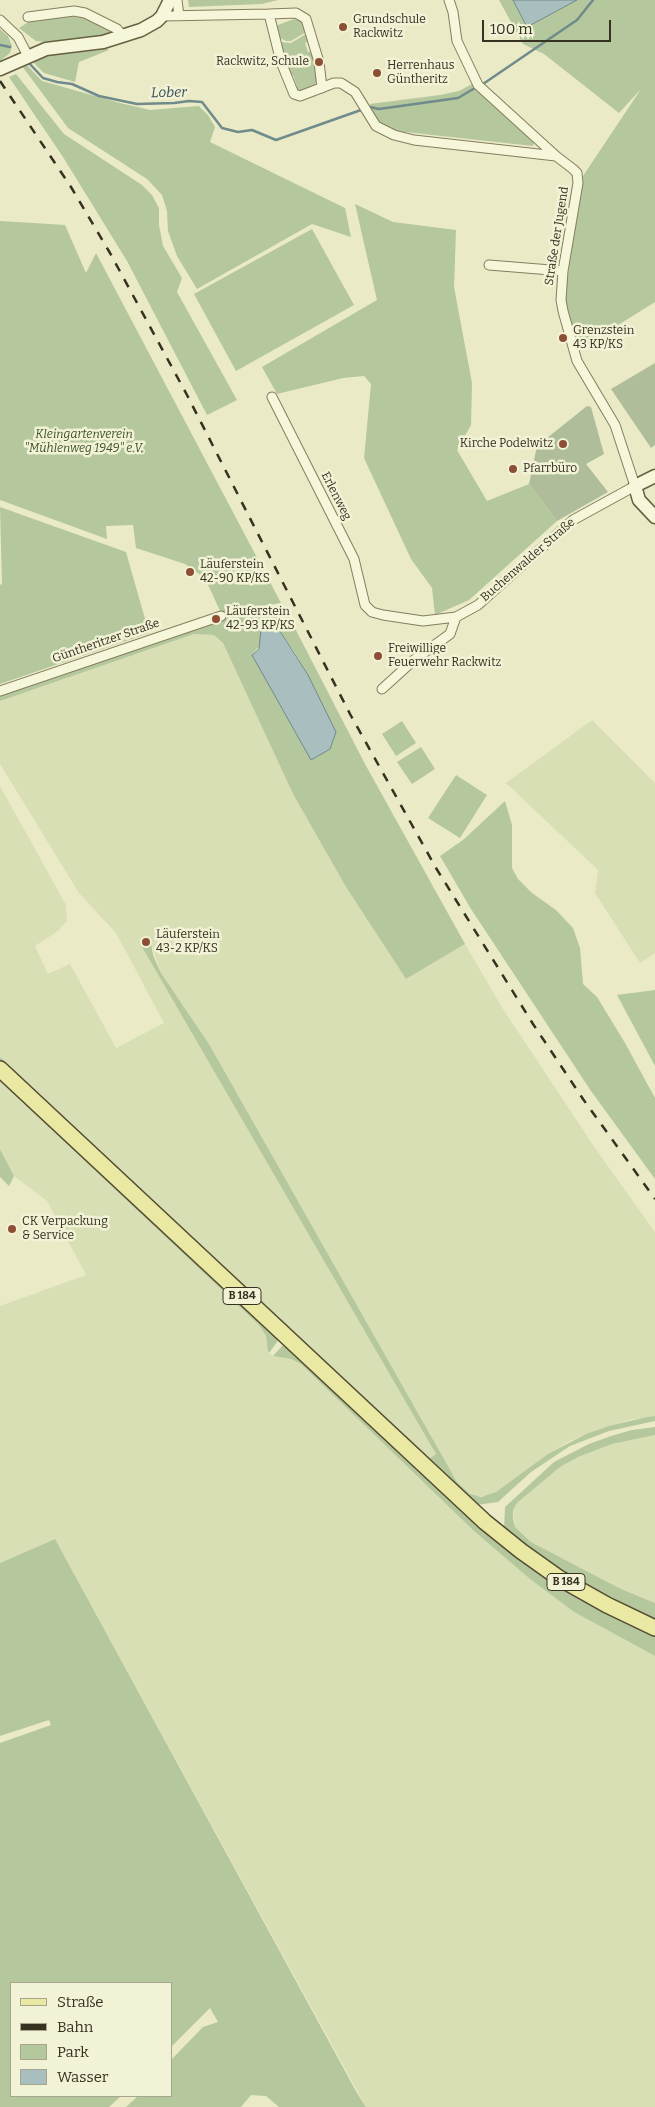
<!DOCTYPE html>
<html>
<head>
<meta charset="utf-8">
<style>
	body { margin:0 }
	#map { position:relative; width:655px; height:2107px; overflow:hidden; background:#eaeac7; font-family:Bitter,serif }
	canvas { display:block }
	.legend { position:absolute; left:10px; top:1982px; width:162px; height:115px; box-sizing:border-box; background:#f2f2d6; border:1px solid #a7a58d; margin:0; padding:6px 9px; list-style:none; font-size:15px; color:#363120 }
	.legend li { display:flex; align-items:center; gap:10px; height:25px }
	.legend b { width:25px; border:1px solid #a7a58d }
	.scale { position:absolute; left:482px; top:20px; width:129px; height:22px; box-sizing:border-box; border:2px solid #363120; border-top:0; padding-left:6px; font-size:15px; line-height:18px; white-space:nowrap; color:#363120; -webkit-text-stroke:4px #f2f2d6; paint-order:stroke }
</style>
</head>
<body>
<div id="map">
<canvas width="655" height="2107"></canvas>
<ul class="legend">
<li><b style="height:6px;background:#e9e9a3"></b>Straße</li>
<li><b style="height:6px;background:#363120"></b>Bahn</li>
<li><b style="height:14px;background:#b5c79c"></b>Park</li>
<li><b style="height:14px;background:#a8bebf"></b>Wasser</li>
</ul>
<div class="scale">100 m</div>
</div>
<script>
const g = document.querySelector('canvas').getContext('2d');
g.lineJoin = 'round';
function fill(path, color) { g.fillStyle = color; g.fill(path, 'evenodd'); }
const toPath = rows => new Path2D(rows.map(r => 'M' + r).join(''));
function trace(path, color, width, dash) { g.strokeStyle = color; g.lineWidth = width; g.lineCap = dash ? 'butt' : 'round'; g.setLineDash(dash || []); g.stroke(path); }
function drawText(font, color, halo, rows, align = 'center') {
  g.font = font + ' Bitter,serif'; g.lineWidth = 5; g.setLineDash([]); g.textBaseline = 'middle'; g.strokeStyle = halo; g.fillStyle = color; for (const [text, x, y, turn = 0] of rows) {
    g.save(); g.translate(x, y); g.rotate((+turn || 0) * Math.PI / 180); g.textAlign = isNaN(turn) ? turn : align; if (halo) g.strokeText(text, 0, 0); g.fillText(text, 0, 0); g.restore();
  }
}
fill(toPath([
	[194,634,214,635,223,643,293,794,346,887,406,979,465,944,503,1009,595,1148,655,1232,655,1416,629,1420,586,1434,568,1442,548,1454,508,1485,496,1492,486,1496,475,1496,470,1494,457,1482,209,1044,161,973,151,943,142,947,436,1453,430,1458,0,1057,0,786,66,905,67,921,58,931,35,946,48,974,70,964,116,1048,164,1023,116,933,79,893,0,764,0,701],
	[592,720,655,783,655,953,640,963,595,893,598,870,506,783],
	[0,1081,259,1325,266,1336,268,1353,273,1356,291,1359,301,1364,474,1531,530,1579,574,1612,655,1656,655,2107,366,2107,55,1539,0,1563,0,1306,86,1275,47,1201,14,1176,0,1149],
	[655,1435,655,1603,619,1588,531,1542,515,1527,513,1510,517,1503,560,1467,578,1457,612,1444]
]), '#d9dfb5');
fill(toPath([
	[188,0,278,0,262,4,189,7],
	[499,0,513,0,527,27,577,0,655,0,655,302,578,350,565,298,581,179,641,89,619,113,544,54,523,44],
	[75,15,83,15,114,33,94,37,45,42,36,41,19,28,30,21],
	[294,19,302,22,306,32,291,41,286,41,277,36,276,28,278,25],
	[0,29,8,36,12,46,10,53,0,61],
	[306,34,309,41,305,43,308,52,312,51,317,79,315,86,299,93,294,88,297,86,293,75,289,76,277,40,281,42,291,43],
	[106,48,109,50,79,62,75,82,44,73,31,60,42,55],
	[27,65,42,81,120,103,150,110,199,106,208,115,215,127,210,142,345,208,351,237,312,224,197,289,177,256,168,231,167,211,162,195,147,179,68,128,22,66],
	[16,74,64,134,142,185,152,195,159,208,159,225,163,246,182,278,177,292,237,400,207,415,127,261,63,157,9,77],
	[472,84,500,112,527,134,534,142,533,146,396,131,382,125,374,115,370,104,440,95,459,91],
	[355,204,393,222,456,230,454,287,472,383,471,425,457,450,487,501,529,484,557,521,469,600,435,615,432,588,411,559,364,458,371,384,364,376,343,378,277,394,262,367,377,300],
	[0,221,65,225,86,273,96,253,281,603,221,613,205,578,185,564,136,548,133,525,106,526,107,539,0,500],
	[312,229,354,305,236,371,194,294],
	[0,507,126,552,149,633,0,684,0,585,2,584],
	[284,607,365,764,465,944,406,979,346,887,293,794,223,643,214,635,194,634,0,701,0,695,201,625,237,615],
	[278,628,295,653,308,675,252,654],
	[402,721,416,743,396,756,382,734],
	[421,747,435,769,412,784,397,762],
	[456,775,487,795,460,838,428,818],
	[505,801,512,825,512,868,518,879,532,893,556,910,573,928,580,948,583,984,597,997,625,1043,655,1098,655,1179,591,1091,471,909,440,856,463,840],
	[151,943,153,955,161,973,209,1044,457,1482,470,1494,481,1497,496,1492,548,1454,586,1434,609,1426,647,1417,655,1416,655,1421,609,1431,570,1446,531,1472,498,1502,476,1505,0,1063,0,1057,430,1458,436,1454,142,947],
	[655,990,655,1066,617,995],
	[0,1076,278,1337,277,1342,269,1353,273,1356,282,1346,286,1345,482,1527,655,1634,655,1656,574,1612,530,1579,474,1531,301,1364,291,1359,273,1356,268,1352,266,1336,259,1325,0,1081],
	[0,1149,14,1176,9,1186,0,1177],
	[655,1427,655,1435,612,1444,578,1457,560,1467,517,1503,513,1510,513,1519,515,1527,531,1542,619,1588,655,1603,655,1624,560,1574,504,1530,505,1507,554,1462,589,1444,611,1436,632,1430],
	[55,1539,357,2093,366,2107,279,2107,266,2096,251,2095,241,2107,126,2107,138,2096,171,2096,171,2060,203,2027,218,2022,210,2008,171,2047,171,1983,11,1983,11,2096,121,2096,109,2107,0,2107,0,1743,51,1725,49,1720,0,1736,0,1563]
]), '#b5c79c');
fill(toPath([
	[655,363,655,445,651,448,611,389],
	[587,406,591,407,604,454,586,464,608,492,557,521,529,484,537,446]
]), '#afbd9a');
const water = toPath([
	[513,0,577,0,527,27,513,0],
	[278,628,308,675,336,732,330,749,311,760,252,655,259,649,261,630,278,628]
]);
fill(water, '#a8bebf');
trace(water, '#6f8b8c', 1);
trace(toPath([
	[0,45,10,47],
	[28,62,43,78,57,82,72,84,99,96,137,104,174,103,189,101,202,102,222,128,238,132,252,130,276,140,361,110],
	[483,84,577,20,593,0],
	[370,107,379,109,458,98,475,88]
]), '#6f8b8c', 2.5);
const street = toPath([
	[177,0,179,16],
	[449,0,453,12,457,41,478,85,556,156],
	[269,14,296,13,306,19,319,62,322,88],
	[162,16,269,14,281,62,294,94,300,96,334,83,341,83,355,92,376,126,394,135,414,140,556,156,573,169,577,173,578,183,563,271,561,300,563,311,577,361,615,425,635,486,573,520,478,605,456,617,423,621,383,615,372,612,365,605,354,559,272,397],
	[28,17,74,11,85,13,117,29,123,36],
	[0,20,18,37,28,56],
	[489,265,563,271],
	[382,689,414,660,450,634,456,617],
	[0,691,221,616]
]);
const secondary = toPath([
	[0,69,46,49,103,42,141,30,157,21,162,16,170,0],
	[655,476,635,486,639,500,655,517]
]);
const primary = toPath([
	[0,1069,485,1522,521,1551,559,1578,607,1605,655,1628]
]);
trace(street, '#847e5e', 11);
trace(secondary, '#665f41', 15);
trace(primary, '#534b32', 18);
trace(street, '#f6f6da', 9);
trace(secondary, '#f6f6da', 12);
trace(primary, '#e9e9a3', 15);
trace(toPath([
	[0,81,71,187,110,253,187,395,350,714,436,868,533,1024,583,1099,655,1199]
]), '#363120', 2.5, [9, 9]);
for (const [x, y, r, color] of [
	[343,27,5,"#8e4e34"],
	[319,62,5,"#8e4e34"],
	[377,73,5,"#8e4e34"],
	[563,338,5,"#8e4e34"],
	[563,444,5,"#8e4e34"],
	[513,469,5,"#8e4e34"],
	[190,572,5,"#8e4e34"],
	[216,619,5,"#8e4e34"],
	[378,656,5,"#8e4e34"],
	[146,942,5,"#8e4e34"],
	[12,1229,5,"#8e4e34"]
]) { const dot = new Path2D(); dot.arc(x, y, r, 0, 2 * Math.PI); g.fillStyle = color; g.fill(dot); trace(dot, '#f2f2d6', 2); }
for (const [x, y, w] of [
	[242,1296,38],
	[566,1582,38]
]) { const box = new Path2D(); box.roundRect(x - w / 2, y - 8.5, w, 17, 4); g.fillStyle = '#f2f2d6'; g.fill(box); trace(box, '#363120', 1); }
drawText('bold 11px', '#363120', null, [
	["B 184",242,1296],
	["B 184",566,1582]
]);
drawText('12px', '#363120', '#f2f2d6', [
	["Grundschule",353,20],
	["Rackwitz",353,34],
	["Rackwitz, Schule",309,62,"right"],
	["Herrenhaus",387,66],
	["Güntheritz",387,80],
	["Grenzstein",573,331],
	["43 KP/KS",573,345],
	["Kirche Podelwitz",553,444,"right"],
	["Pfarrbüro",523,469],
	["Läuferstein",200,565],
	["42-90 KP/KS",200,579],
	["Läuferstein",226,612],
	["42-93 KP/KS",226,626],
	["Freiwillige",388,649],
	["Feuerwehr Rackwitz",388,663],
	["Läuferstein",156,935],
	["43-2 KP/KS",156,949],
	["CK Verpackung",22,1222],
	["& Service",22,1236]
], 'left');
drawText('12px', '#363120', '#f2f2d6', [
	["Straße der Jugend",557,236,-81],
	["Erlenweg",336,496,63],
	["Buchenwalder Straße",528,560,-41],
	["Güntheritzer Straße",106,641,-19]
]);
drawText('italic 12px', '#3b5129', '#f2f2d6', [
	["Kleingartenverein",84,435],
	["\"Mühlenweg 1949\" e.V.",84,449]
]);
drawText('italic 14px', '#314c54', '#f2f2d6', [
	["Lober",169,93,-1]
]);
</script>
</body>
</html>
